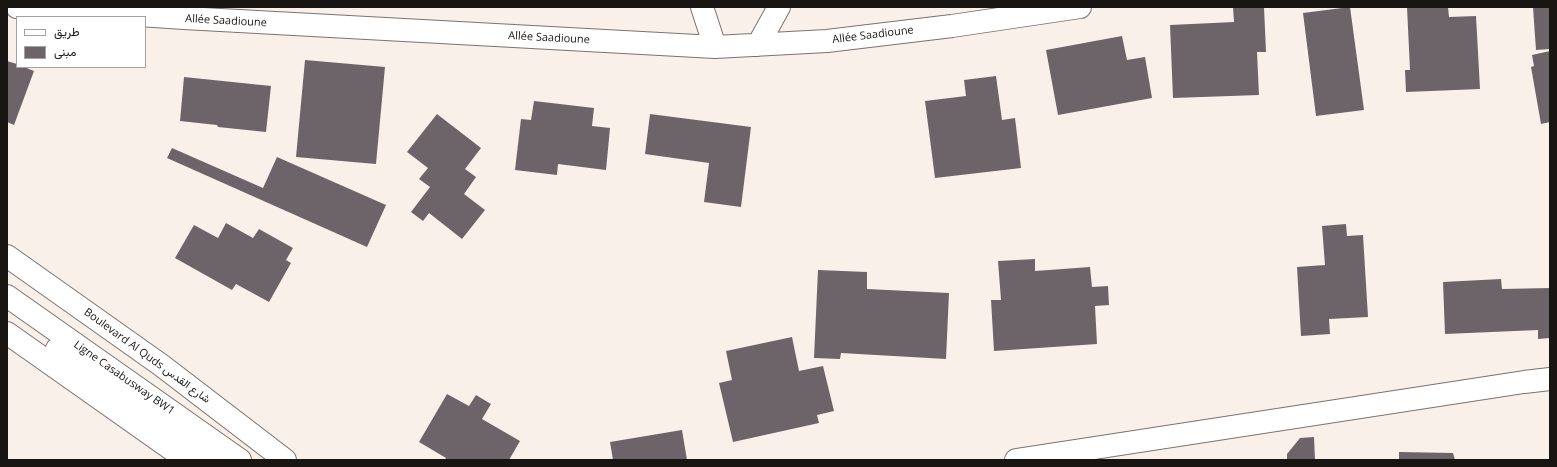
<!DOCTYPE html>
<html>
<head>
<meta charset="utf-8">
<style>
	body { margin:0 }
	#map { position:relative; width:1557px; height:467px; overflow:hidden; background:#faf0ea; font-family:"Open Sans",Vazirmatn,sans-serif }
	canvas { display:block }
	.frame { position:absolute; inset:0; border:8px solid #191513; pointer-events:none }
	.legend { position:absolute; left:16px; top:16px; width:130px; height:52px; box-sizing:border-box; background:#fff; border:1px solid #a3a1a1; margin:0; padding:5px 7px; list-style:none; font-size:12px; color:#191513 }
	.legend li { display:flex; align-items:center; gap:8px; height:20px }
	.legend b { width:20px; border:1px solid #a3a1a1 }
</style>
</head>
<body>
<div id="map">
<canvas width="1557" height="467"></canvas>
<div class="frame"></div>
<ul class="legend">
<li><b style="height:5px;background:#fff"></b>طريق</li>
<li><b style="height:11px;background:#6d646a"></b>مبنى</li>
</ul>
</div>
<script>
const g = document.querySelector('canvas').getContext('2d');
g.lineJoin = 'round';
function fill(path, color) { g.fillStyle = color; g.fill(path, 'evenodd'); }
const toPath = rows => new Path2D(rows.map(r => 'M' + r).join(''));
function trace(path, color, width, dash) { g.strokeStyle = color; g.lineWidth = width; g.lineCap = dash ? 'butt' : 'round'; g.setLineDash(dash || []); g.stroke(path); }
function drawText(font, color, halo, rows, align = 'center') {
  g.font = font + ' "Open Sans",Vazirmatn,sans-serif'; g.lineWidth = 4; g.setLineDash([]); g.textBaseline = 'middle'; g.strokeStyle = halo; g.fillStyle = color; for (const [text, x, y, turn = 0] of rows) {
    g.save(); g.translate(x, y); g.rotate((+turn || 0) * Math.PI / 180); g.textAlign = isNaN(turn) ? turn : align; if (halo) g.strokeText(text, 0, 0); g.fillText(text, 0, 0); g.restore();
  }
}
fill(toPath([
	[1233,7,1264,7,1266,52,1257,52,1259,95,1173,98,1170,25,1234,22],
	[1350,7,1364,110,1316,116,1303,13],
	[1407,7,1448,7,1449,17,1476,16,1480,89,1406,92,1405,70,1410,70],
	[1533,7,1550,7,1550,49,1536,50],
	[1122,36,1127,60,1145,57,1152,98,1058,115,1046,50],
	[1550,51,1550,122,1541,124,1531,67,1534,66,1532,55],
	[305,60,385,67,376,164,296,157],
	[7,61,17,64,17,67,24,67,34,71,14,125,7,122],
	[996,76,1002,120,1015,118,1021,168,935,178,925,101,966,96,964,80],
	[184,77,271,86,266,132,218,127,217,125,180,121],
	[534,101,594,108,592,126,610,128,606,170,558,164,557,175,515,170,521,119,531,120],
	[437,114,481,148,465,169,476,177,464,194,485,210,462,239,429,213,423,221,411,212,430,187,419,179,428,168,407,152],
	[650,114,751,127,741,207,704,202,709,163,645,154],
	[172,148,263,188,277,157,386,205,367,247,167,158],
	[226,223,253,238,259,229,293,248,286,260,291,263,269,302,236,284,232,290,175,258,194,225,218,238],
	[1346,224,1347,236,1363,235,1368,317,1329,319,1330,334,1301,336,1297,267,1325,265,1322,226],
	[1035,259,1035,271,1090,267,1092,287,1108,286,1109,305,1095,306,1097,344,994,351,991,300,1001,300,998,261],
	[818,270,867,272,867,289,949,293,946,359,841,353,840,359,814,358],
	[1501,279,1502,289,1550,288,1550,338,1538,339,1538,330,1445,334,1443,282],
	[792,337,799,371,823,366,834,411,817,415,819,423,733,442,719,383,732,380,726,351],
	[447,394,469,406,476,395,491,404,482,419,520,441,509,460,445,460,446,458,419,442],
	[682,430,687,460,613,460,610,442],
	[1314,437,1315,460,1287,460,1287,454,1300,438],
	[1399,452,1453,453,1455,460,1399,460]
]), '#6d646a');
const minor = toPath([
	[17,7,184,18,715,47,827,41,952,26,1080,7],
	[702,7,715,47],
	[758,45,779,7],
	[7,296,240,460],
	[57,349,212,460],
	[1016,460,1524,382,1550,379]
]);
const major = toPath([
	[7,256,161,365,285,460],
	[7,333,187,460]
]);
trace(minor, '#7c726e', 24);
trace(major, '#7c726e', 24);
trace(minor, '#fff', 22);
trace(major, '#fff', 22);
drawText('11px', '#191513', '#fff', [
	["Allée Saadioune",226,21,3],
	["Allée Saadioune",873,35,-7],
	["Allée Saadioune",549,38,3],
	["Boulevard Al Quds شارع القدس",147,356,36],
	["Ligne Casabusway BW1",124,378,35]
]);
</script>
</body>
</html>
